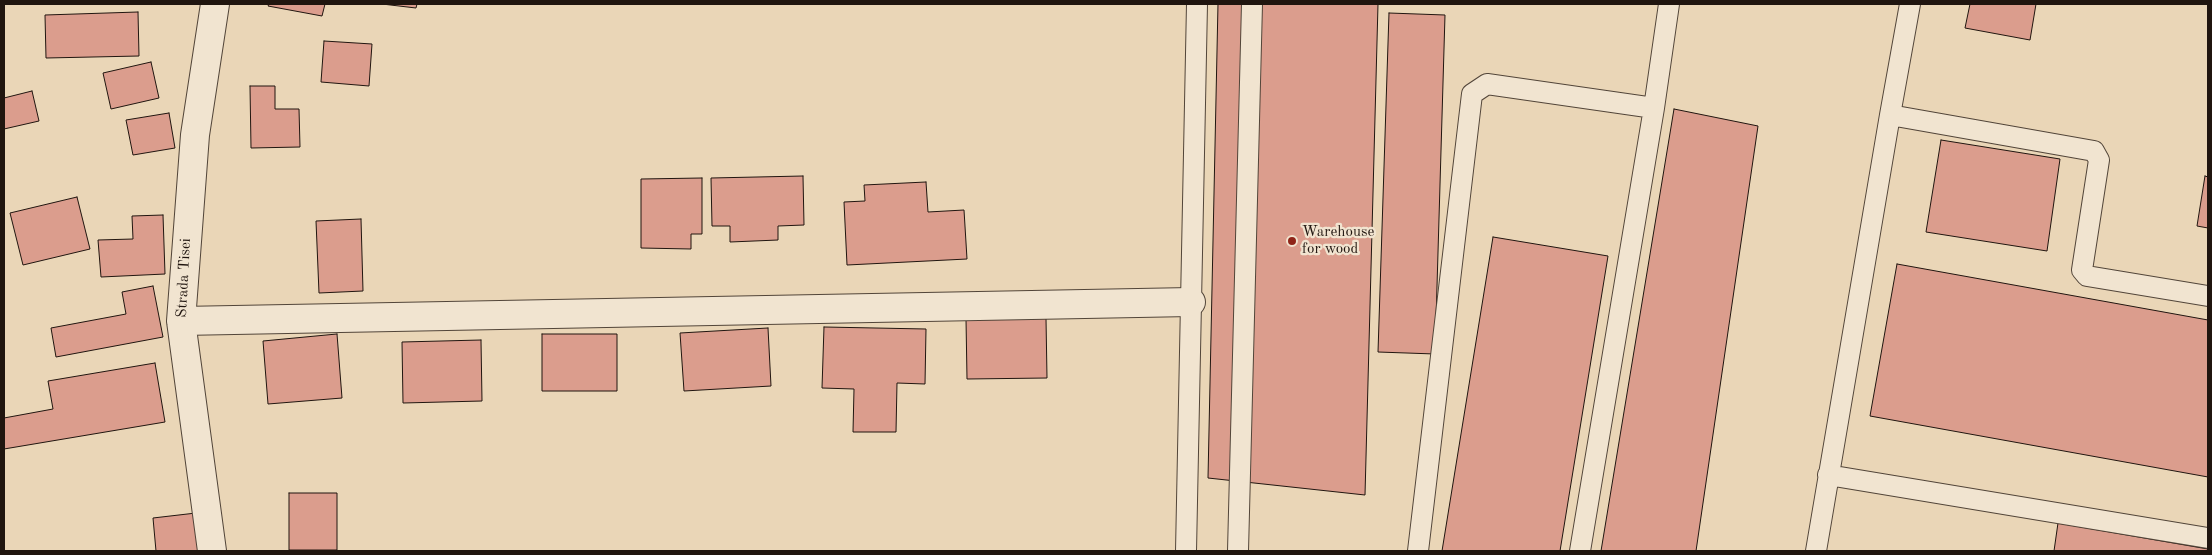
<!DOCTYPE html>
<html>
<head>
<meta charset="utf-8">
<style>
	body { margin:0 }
	#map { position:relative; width:2212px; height:555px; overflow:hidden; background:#ead6b7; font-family:"Old Standard TT",serif }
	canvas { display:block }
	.frame { position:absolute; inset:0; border:5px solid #20150f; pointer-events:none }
</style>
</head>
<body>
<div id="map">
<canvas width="2212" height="555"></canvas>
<div class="frame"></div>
</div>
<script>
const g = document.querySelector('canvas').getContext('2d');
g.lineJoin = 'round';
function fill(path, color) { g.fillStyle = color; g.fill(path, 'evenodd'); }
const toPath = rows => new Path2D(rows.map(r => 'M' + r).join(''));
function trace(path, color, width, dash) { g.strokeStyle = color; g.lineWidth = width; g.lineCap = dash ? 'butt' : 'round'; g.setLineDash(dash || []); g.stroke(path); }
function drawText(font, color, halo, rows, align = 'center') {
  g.font = font + ' "Old Standard TT",serif'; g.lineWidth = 4.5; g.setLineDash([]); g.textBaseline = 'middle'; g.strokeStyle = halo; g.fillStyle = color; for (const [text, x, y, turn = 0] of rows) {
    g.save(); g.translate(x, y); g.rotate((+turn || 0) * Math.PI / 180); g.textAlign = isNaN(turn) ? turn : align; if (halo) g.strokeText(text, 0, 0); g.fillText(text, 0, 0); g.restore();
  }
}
const building = toPath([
	[269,4,325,4,322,16,268,6,269,4],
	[382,4,417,4,416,8,382,4],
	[1218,4,1378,4,1365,495,1208,478,1218,4],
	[1970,4,2036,4,2030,40,1965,28,1970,4],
	[138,12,139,56,46,58,45,15,138,12],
	[1389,13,1445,15,1435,354,1378,352,1389,13],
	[324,41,372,44,369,86,321,82,324,41],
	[151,62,159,98,111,109,103,73,151,62],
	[250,86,275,86,275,109,299,109,300,147,251,148,250,86],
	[32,91,39,121,4,129,4,98,32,91],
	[1674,109,1758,126,1696,551,1601,551,1674,109],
	[169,113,175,148,133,155,126,120,169,113],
	[1941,140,2060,159,2047,251,1926,232,1941,140],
	[803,176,804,225,778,226,778,240,730,242,730,226,712,226,711,178,803,176],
	[2205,176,2208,177,2208,228,2197,226,2205,176],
	[702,178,702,234,691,234,691,249,641,248,641,179,702,178],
	[926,182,928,212,964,210,967,259,847,265,844,202,865,201,864,185,926,182],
	[77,197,90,249,23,265,10,213,77,197],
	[163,215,165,274,101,277,98,240,133,239,132,216,163,215],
	[361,219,363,291,319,293,316,221,361,219],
	[1493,237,1608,256,1560,551,1442,551,1493,237],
	[1897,264,2208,320,2208,477,1870,416,1897,264],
	[153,286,163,337,56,357,51,328,126,314,122,292,153,286],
	[1046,318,1047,378,967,379,966,319,1046,318],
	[824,327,926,329,925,384,897,383,896,432,853,432,854,389,822,388,824,327],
	[768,328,771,386,684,391,680,333,768,328],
	[337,334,342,398,268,404,263,341,337,334],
	[542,334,617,334,617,391,542,391,542,334],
	[481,340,482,401,403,403,402,342,481,340],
	[155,363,165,422,4,449,4,418,53,409,48,381,155,363],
	[289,493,337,493,337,550,289,550,289,493],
	[196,513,200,551,156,551,153,518,196,513],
	[2058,523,2208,549,2208,551,2054,551,2058,523]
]);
fill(building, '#db9d8d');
trace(building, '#20150f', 1);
const service = toPath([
	[1890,115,2094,151,2099,160,2082,270,2087,276,2208,296],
	[1828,475,2208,538],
	[1186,551,1197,4],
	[1238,551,1252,4],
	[1418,551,1472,94,1487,84,1654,108],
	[1580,551,1654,108,1669,4],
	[1816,551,1890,115,1910,4]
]);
const minor = toPath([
	[181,321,1191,302],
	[212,551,181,321,195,135,215,4]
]);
trace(service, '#524539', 22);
trace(minor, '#524539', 30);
trace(service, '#f1e4d0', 20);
trace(minor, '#f1e4d0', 28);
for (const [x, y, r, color] of [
	[1292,241,5,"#8f2418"]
]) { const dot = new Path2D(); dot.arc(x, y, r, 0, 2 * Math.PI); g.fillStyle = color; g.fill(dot); trace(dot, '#f1e4d0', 2); }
drawText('15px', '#20150f', '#f1e4d0', [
	["Warehouse",1302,232],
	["for wood",1302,249]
], 'left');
drawText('15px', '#20150f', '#f1e4d0', [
	["Strada Tisei",184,278,-87]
]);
</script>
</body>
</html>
